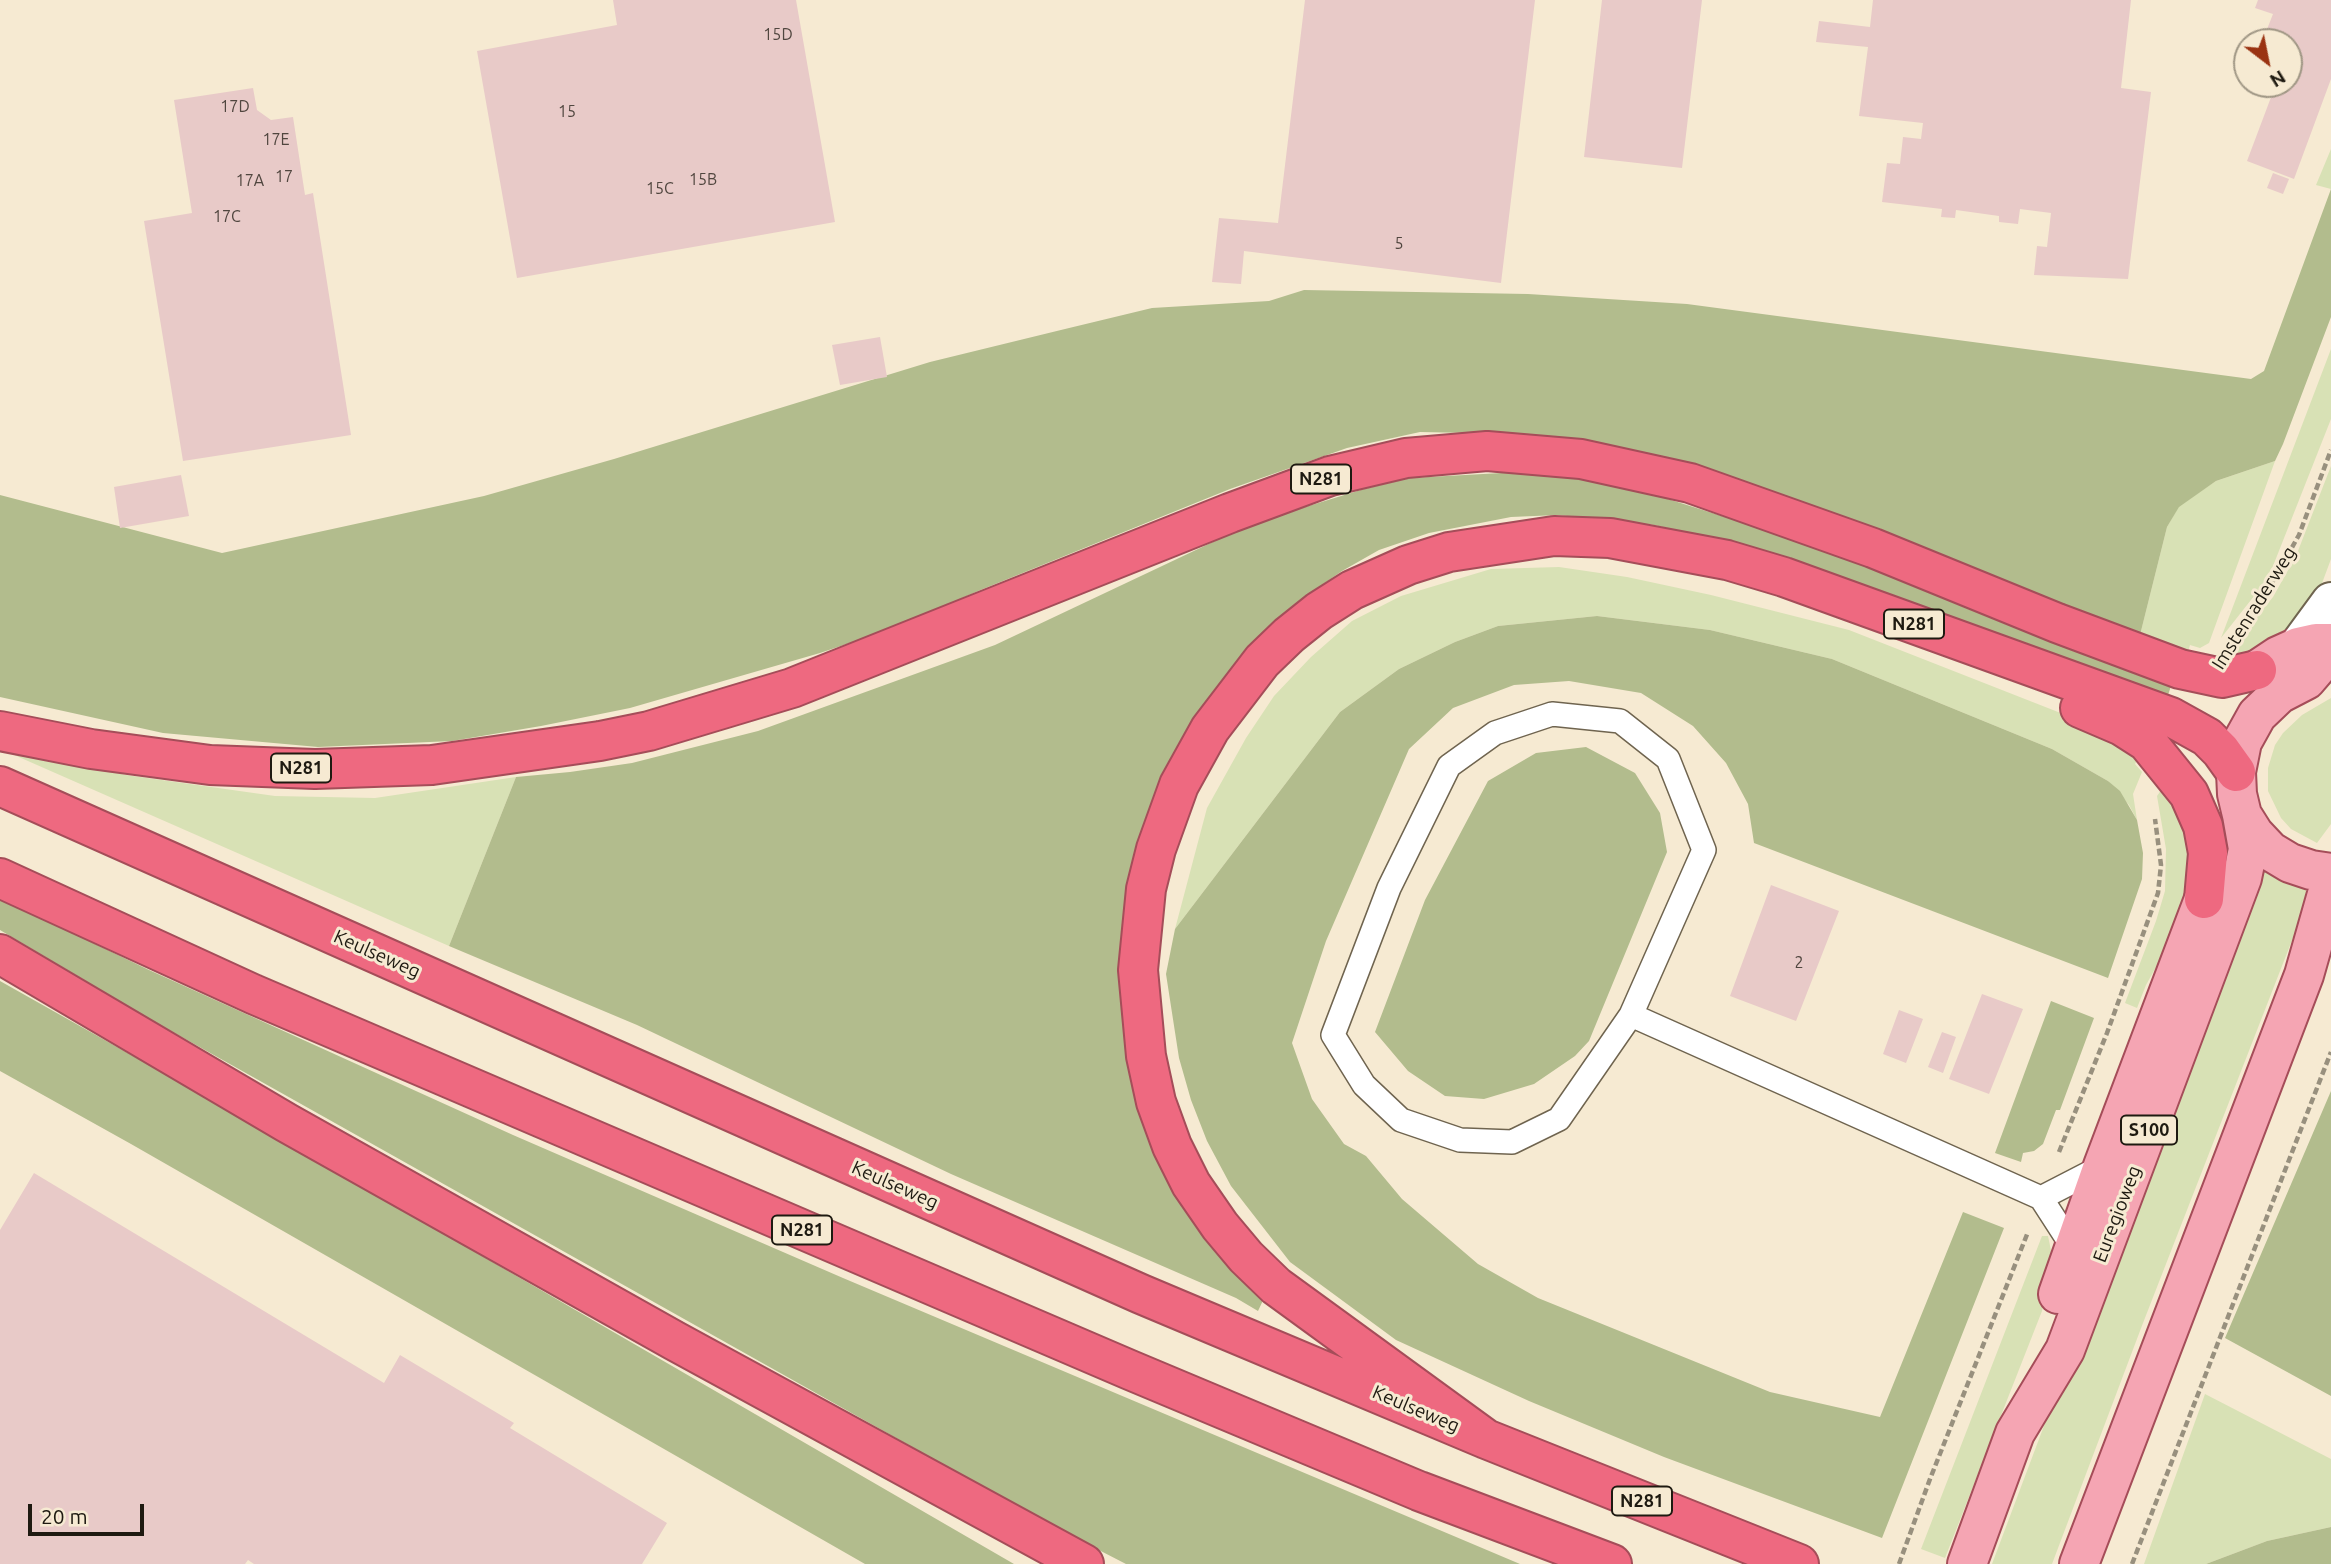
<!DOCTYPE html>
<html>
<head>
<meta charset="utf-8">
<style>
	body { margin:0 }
	#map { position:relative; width:2331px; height:1564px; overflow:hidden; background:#f6ead2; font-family:Ubuntu,sans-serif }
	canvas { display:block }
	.north { position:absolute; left:2233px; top:28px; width:70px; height:70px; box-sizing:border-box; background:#f6ead2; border:2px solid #a09785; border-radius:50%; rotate:148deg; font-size:19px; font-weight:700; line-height:28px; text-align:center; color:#1e1a11 }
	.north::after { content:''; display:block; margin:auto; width:24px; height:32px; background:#9a3312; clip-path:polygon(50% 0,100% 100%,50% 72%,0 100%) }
	.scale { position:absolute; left:28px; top:1504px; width:116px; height:32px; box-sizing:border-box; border:4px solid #1e1a11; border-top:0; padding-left:9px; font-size:21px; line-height:24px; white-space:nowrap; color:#1e1a11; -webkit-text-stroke:5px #f6ead2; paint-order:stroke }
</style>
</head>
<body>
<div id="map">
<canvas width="2331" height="1564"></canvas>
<div class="north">N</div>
<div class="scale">20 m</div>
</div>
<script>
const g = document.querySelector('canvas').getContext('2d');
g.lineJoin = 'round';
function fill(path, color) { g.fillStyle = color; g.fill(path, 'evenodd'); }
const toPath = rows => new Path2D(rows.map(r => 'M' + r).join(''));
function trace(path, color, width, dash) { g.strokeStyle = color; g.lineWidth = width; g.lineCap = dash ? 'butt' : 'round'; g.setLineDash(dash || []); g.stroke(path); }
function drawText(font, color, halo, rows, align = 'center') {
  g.font = font + ' Ubuntu,sans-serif'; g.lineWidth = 6; g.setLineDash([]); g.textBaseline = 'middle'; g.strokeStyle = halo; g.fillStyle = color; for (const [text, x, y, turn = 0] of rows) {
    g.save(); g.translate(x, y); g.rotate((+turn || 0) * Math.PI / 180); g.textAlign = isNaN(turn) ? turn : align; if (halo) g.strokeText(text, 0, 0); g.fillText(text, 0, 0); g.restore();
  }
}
fill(toPath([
	[2331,149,2331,189,2316,185],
	[2331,349,2331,419,2273,566,2262,586,2221,638],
	[2275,461,2209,643,2200,648,2190,645,2187,655,2139,639,2167,527,2179,506,2216,481],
	[2331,466,2331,559,2318,594,2296,626,2265,647,2228,659,2242,635,2273,597,2296,556],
	[1559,567,1627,577,1711,595,1849,630,2081,721,2140,755,2135,764,2142,772,2133,794,2137,820,2129,805,2108,781,2052,749,1832,659,1710,630,1597,616,1498,626,1455,642,1399,669,1340,712,1175,929,1207,808,1246,738,1274,696,1311,657,1352,621,1401,596,1491,569],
	[2331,698,2331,824,2317,843,2291,829,2281,818,2268,791,2268,768,2275,745,2283,733,2302,715],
	[14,749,126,775,275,796,375,798,516,777,449,946,12,754],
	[2166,783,2192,843,2185,915,2146,985,2137,1008,2125,1003,2156,921,2165,891,2166,849,2157,796],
	[2263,870,2269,870,2304,887,2308,895,2303,912,2143,1323,2052,1564,1992,1564,2077,1338],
	[2042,1236,2048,1236,2053,1260,2042,1311,1945,1558,1921,1549],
	[2205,1394,2331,1459,2331,1527,2267,1541,2206,1564,2144,1564]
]), '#d8e1b5');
fill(toPath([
	[2331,189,2331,317,2283,444,2275,461,2216,481,2179,507,2167,527,2139,639,1648,454,1521,434,1420,432,1347,448,1230,489,978,591,894,628,820,653,630,708,541,726,452,741,318,747,163,733,0,697,0,495,222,553,484,496,614,459,930,362,1065,329,1152,308,1269,301,1304,290,1528,294,1687,304,2251,379,2264,371],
	[1520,472,1589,480,1652,494,1763,529,2038,627,2173,680,2167,698,1741,545,1654,525,1558,515,1511,517,1429,533,1379,550,1342,571,1306,596,1271,625,1241,655,1174,754,1151,806,1136,855,1124,1013,1266,1294,1258,1311,1236,1298,951,1174,637,1025,449,946,516,777,570,772,632,763,758,731,995,645,1253,523,1364,489,1410,478],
	[1597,616,1710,630,1832,659,2052,749,2108,781,2120,791,2137,820,2143,853,2142,879,2108,978,1754,843,1748,804,1726,763,1693,726,1641,693,1569,681,1514,685,1453,708,1409,749,1326,941,1292,1043,1312,1099,1344,1144,1366,1156,1402,1199,1478,1264,1538,1298,1770,1392,1880,1417,1963,1212,2004,1228,1882,1538,1664,1457,1529,1401,1396,1340,1290,1262,1231,1186,1207,1141,1191,1100,1179,1058,1166,974,1175,929,1340,712,1399,669,1455,642,1498,626],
	[1586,747,1635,773,1660,813,1667,852,1589,1041,1575,1056,1534,1084,1484,1099,1445,1096,1408,1071,1375,1032,1425,900,1488,781,1536,753],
	[0,898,149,970,513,1135,843,1278,1520,1564,1126,1564,1060,1530,155,1022,0,930],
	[0,981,268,1132,1014,1564,865,1564,131,1144,0,1071],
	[2051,1001,2094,1018,2060,1110,2056,1110,2043,1144,2034,1151,2023,1153,2021,1162,1995,1153],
	[2331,1091,2331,1396,2225,1338],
	[2331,1527,2331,1564,2206,1564,2267,1541]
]), '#b2bc8d');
fill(toPath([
	[613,0,796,0,835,222,517,278,477,51,617,25],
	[1305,0,1535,0,1501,283,1244,251,1241,284,1212,282,1219,218,1278,223],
	[1602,0,1702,0,1682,168,1584,157],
	[1873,0,2131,0,2121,88,2151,92,2128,279,2034,275,2037,246,2047,247,2051,213,2020,209,2018,224,1999,222,1999,216,1956,210,1955,218,1941,217,1942,209,1882,202,1887,163,1900,164,1903,137,1921,139,1923,123,1859,116,1868,47,1816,42,1819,21,1870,27],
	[2258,0,2331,0,2331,79,2294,179,2247,161,2276,84,2289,84,2289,42,2262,42,2273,14,2255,8],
	[253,88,257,110,271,120,293,117,305,195,313,193,351,435,183,461,144,221,192,213,174,100],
	[2273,173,2289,179,2283,194,2267,188],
	[880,337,887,377,840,385,832,345],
	[181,475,189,516,120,528,114,487],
	[1771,885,1839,911,1796,1021,1730,996],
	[1982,994,2023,1009,1989,1094,1949,1079],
	[1899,1010,1923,1019,1906,1063,1883,1054],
	[1942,1032,1956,1037,1943,1073,1928,1067],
	[34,1173,384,1383,400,1355,514,1423,510,1428,667,1523,642,1564,254,1564,248,1560,245,1564,0,1564,0,1230]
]), '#e8cac8');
const lane = toPath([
	[1552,714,1620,721,1668,759,1704,850,1631,1015,1559,1119,1512,1142,1460,1140,1401,1120,1364,1085,1333,1035,1389,888,1449,766,1495,733,1552,714],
	[1631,1015,2041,1198,2074,1249],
	[2041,1198,2103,1166]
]);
const secondary = toPath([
	[2298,647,2331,602]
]);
const primary = toPath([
	[2331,651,2306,680,2279,694,2257,715,2242,742,2236,772,2237,794,2242,815,2254,834,2270,851,2290,863,2311,870,2331,873],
	[2257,670,2278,656,2298,647,2316,643,2331,643],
	[2058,1294,2103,1166,2204,899],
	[1967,1564,2015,1433,2065,1350,2242,878,2248,849,2242,815],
	[2079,1564,2304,975,2331,880]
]);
const highway = toPath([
	[2080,708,2122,726,2147,742,2189,794,2203,826,2208,853,2204,899],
	[0,731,91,749,210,765,315,769,432,765,600,741,649,731,792,688,1230,513,1330,476,1406,458,1487,451,1581,459,1690,483,1873,548,2057,623,2180,669,2222,678,2257,670],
	[0,786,1141,1294,1486,1439,1799,1564],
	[0,878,253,994,1130,1370,1419,1491,1612,1564],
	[0,954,287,1123,675,1341,1084,1564],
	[1486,1439,1276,1286,1246,1257,1220,1226,1191,1184,1172,1146,1156,1102,1146,1056,1138,970,1146,889,1156,849,1179,785,1210,729,1262,661,1289,635,1319,611,1352,590,1408,565,1449,552,1554,536,1610,538,1727,560,1784,577,2171,717,2207,737,2221,751,2236,772]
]);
trace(lane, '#6f644f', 26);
trace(secondary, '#6f644f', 42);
trace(primary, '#a54d59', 42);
trace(highway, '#a54d59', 42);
trace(toPath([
	[2235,636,2268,590,2299,535,2331,450],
	[2059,1152,2107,1033,2158,893,2161,865,2155,819],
	[1899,1564,1930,1479,2028,1232],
	[2132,1564,2331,1052]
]), '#98907e', 4.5, [7, 3.5]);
trace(lane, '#fff', 23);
trace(secondary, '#fff', 38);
trace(primary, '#f5a5b3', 38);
trace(highway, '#ee6980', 38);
drawText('16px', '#50463f', null, [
	["15D",778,35],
	["17D",235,107],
	["15",567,112],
	["17E",276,140],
	["17",284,177],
	["15B",703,180],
	["17A",250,181],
	["15C",660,189],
	["17C",227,217],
	["5",1399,244],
	["2",1799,963]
]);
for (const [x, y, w] of [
	[1321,479,60],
	[1914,624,60],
	[301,768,60],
	[2149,1130,56],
	[802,1230,60],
	[1642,1501,60]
]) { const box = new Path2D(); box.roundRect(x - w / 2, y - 14.5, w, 29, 5); g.fillStyle = '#f6ead2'; g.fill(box); trace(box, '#1e1a11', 2); }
drawText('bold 18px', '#1e1a11', null, [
	["N281",1321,479],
	["N281",1914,624],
	["N281",301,768],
	["S100",2149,1130],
	["N281",802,1230],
	["N281",1642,1501]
]);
drawText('19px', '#1e1a11', '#f6ead2', [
	["Imstenraderweg",2254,608,-58],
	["Keulseweg",377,954,24],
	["Keulseweg",895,1185,24],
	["Euregioweg",2117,1214,-69],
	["Keulseweg",1416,1409,23]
]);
</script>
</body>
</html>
